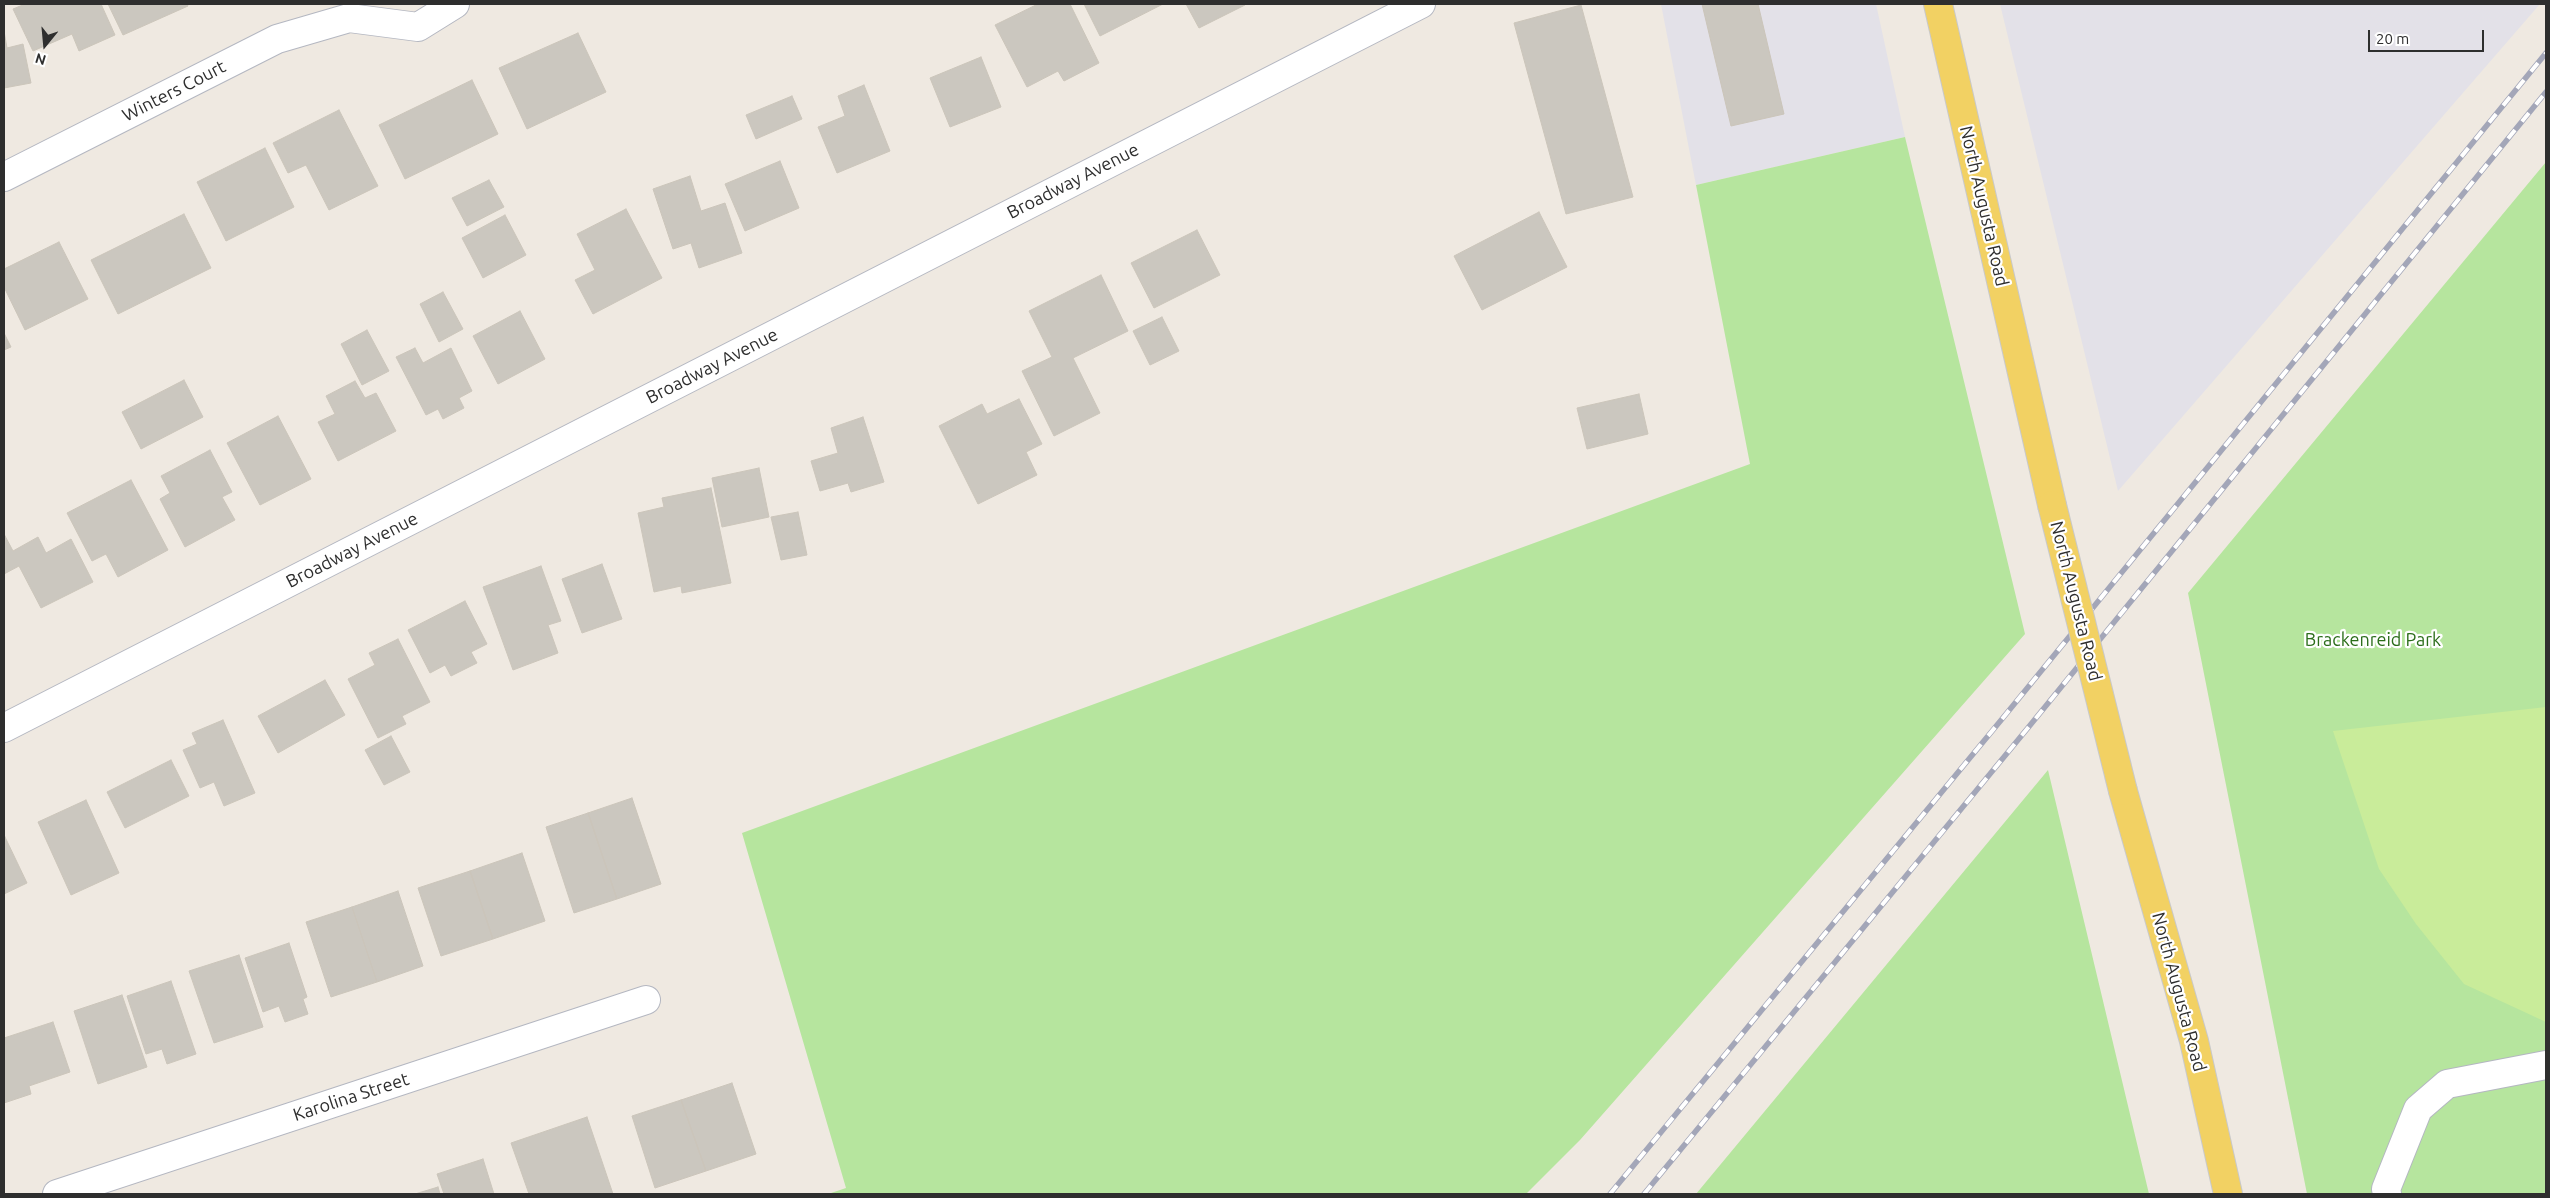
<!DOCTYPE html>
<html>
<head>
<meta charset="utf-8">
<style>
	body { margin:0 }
	#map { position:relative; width:2550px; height:1198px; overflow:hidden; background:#efe9e1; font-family:Ubuntu,sans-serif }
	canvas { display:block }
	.frame { position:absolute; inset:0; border:5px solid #2e2e2e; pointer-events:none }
	.north { position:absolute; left:20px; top:20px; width:50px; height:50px; -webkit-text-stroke:4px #fff; paint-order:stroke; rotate:197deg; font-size:14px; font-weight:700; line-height:20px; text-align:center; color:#2e2e2e }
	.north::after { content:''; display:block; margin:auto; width:18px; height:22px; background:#2e2e2e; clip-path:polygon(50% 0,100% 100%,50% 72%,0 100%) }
	.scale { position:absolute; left:2368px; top:30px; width:116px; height:22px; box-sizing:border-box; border:2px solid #2e2e2e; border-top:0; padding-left:6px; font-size:15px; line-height:18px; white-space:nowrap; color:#2e2e2e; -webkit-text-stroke:4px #fff; paint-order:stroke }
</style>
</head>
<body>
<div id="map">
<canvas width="2550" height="1198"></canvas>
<div class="frame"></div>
<div class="north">N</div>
<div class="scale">20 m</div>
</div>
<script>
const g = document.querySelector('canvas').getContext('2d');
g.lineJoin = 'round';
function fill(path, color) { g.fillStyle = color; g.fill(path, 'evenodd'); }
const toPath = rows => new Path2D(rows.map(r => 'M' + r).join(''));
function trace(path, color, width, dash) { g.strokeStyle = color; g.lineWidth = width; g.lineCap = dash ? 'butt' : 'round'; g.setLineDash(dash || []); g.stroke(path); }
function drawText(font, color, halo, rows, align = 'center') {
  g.font = font + ' Ubuntu,sans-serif'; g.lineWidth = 4.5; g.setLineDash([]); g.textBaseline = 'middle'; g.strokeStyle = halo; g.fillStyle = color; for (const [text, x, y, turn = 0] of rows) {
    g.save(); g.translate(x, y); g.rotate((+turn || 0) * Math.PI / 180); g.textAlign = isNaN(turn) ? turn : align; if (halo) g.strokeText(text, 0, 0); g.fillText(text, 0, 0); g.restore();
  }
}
fill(toPath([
	[1661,4,1876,4,1905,137,1696,185],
	[2000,4,2540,4,2118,491]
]), '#e3e1e8');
fill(toPath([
	[1905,137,2025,634,1580,1140,1526,1194,828,1194,846,1188,742,833,1750,464,1696,185],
	[2546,162,2546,1194,2307,1194,2188,593],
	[2048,770,2149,1194,1696,1194]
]), '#b6e59e');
fill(toPath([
	[2546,707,2546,1022,2464,984,2416,924,2379,869,2333,731]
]), '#c9ec9a');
const building = toPath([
	[25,4,101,4,115,35,79,51,72,34,33,51,13,9,25,4],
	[108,4,187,4,188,6,123,35,108,4],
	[1038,4,1070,4,1099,63,1064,81,1058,71,1027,87,995,25,1038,4],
	[1084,4,1163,4,1100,36,1084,4],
	[1186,4,1244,4,1245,5,1199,28,1186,4],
	[1702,4,1758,4,1784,114,1731,126,1702,4],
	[1581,5,1633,197,1566,214,1514,23,1581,5],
	[4,31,7,48,23,44,31,83,4,88,4,31],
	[578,33,606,92,527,129,499,68,578,33],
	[981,57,1001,107,950,127,930,78,981,57],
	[472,80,498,134,405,179,379,125,472,80],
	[864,85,890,151,837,173,818,127,845,116,838,96,864,85],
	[792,96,802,119,756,139,746,115,792,96],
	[339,110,378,186,329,210,306,165,288,173,273,143,339,110],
	[265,148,294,207,226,241,197,182,265,148],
	[780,161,799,208,745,231,725,184,780,161],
	[690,176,701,211,725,203,742,253,699,268,691,243,673,249,653,189,690,176],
	[489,180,504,207,467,226,452,198,489,180],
	[626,209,662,278,593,314,575,280,595,270,577,234,626,209],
	[1539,212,1567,267,1482,310,1454,256,1539,212],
	[184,214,211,268,118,314,91,260,184,214],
	[505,215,526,255,483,278,462,238,505,215],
	[1197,230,1220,275,1154,308,1131,263,1197,230],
	[59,242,88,299,25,330,4,287,4,269,59,242],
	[1101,275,1128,331,1073,358,1100,413,1054,436,1022,371,1052,357,1029,311,1101,275],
	[443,292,463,329,439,342,420,304,443,292],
	[520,311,545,359,498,384,473,336,520,311],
	[1162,317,1179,351,1150,365,1133,331,1162,317],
	[367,330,389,371,362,385,341,344,367,330],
	[4,333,11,347,4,350,4,333],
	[415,348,423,363,451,348,472,391,459,398,464,408,443,419,438,409,426,415,396,357,415,348],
	[184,380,203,417,141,449,122,412,184,380],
	[355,381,365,398,376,393,396,431,338,461,318,422,335,414,326,396,355,381],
	[1639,394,1648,434,1587,449,1577,408,1639,394],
	[1019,399,1042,444,1026,452,1037,475,978,504,939,426,982,404,987,414,1019,399],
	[278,416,311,479,260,505,227,443,278,416],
	[863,417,884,482,851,492,848,483,820,491,811,461,838,453,831,428,863,417],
	[210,450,232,492,222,497,235,520,185,547,160,499,170,493,161,476,210,450],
	[759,468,769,517,722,527,712,478,759,468],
	[131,480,168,550,118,577,106,554,92,561,67,513,131,480],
	[711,488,731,583,682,593,681,586,654,592,638,513,664,507,662,498,711,488],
	[798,512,807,555,781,560,771,517,798,512],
	[4,534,13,551,38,537,46,553,71,539,93,582,41,608,19,566,4,574,4,534],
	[602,564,622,619,582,633,562,579,602,564],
	[541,566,561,621,548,625,558,653,513,670,483,587,541,566],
	[465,601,487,644,471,652,477,663,451,676,445,665,430,673,408,630,465,601],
	[398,639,430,702,402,716,406,724,378,738,348,679,375,665,369,653,398,639],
	[325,680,345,715,278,753,258,716,325,680],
	[223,720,255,793,224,806,214,782,200,788,183,750,197,744,192,733,223,720],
	[391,736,410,772,384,785,365,750,391,736],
	[171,760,189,796,125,828,107,792,171,760],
	[632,798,661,884,617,899,588,813,632,798],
	[86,800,119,873,71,895,38,822,86,800],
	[588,813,617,899,574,913,546,827,588,813],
	[5,837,27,883,4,894,4,838,5,837],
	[522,853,545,921,493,939,470,871,522,853],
	[470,871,493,939,441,956,418,888,470,871],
	[398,891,423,966,377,982,352,907,398,891],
	[352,907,377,982,331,997,306,922,352,907],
	[289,943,307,997,303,999,308,1014,285,1022,279,1006,263,1012,245,958,289,943],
	[239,955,263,1027,214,1043,189,971,239,955],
	[171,981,196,1054,167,1064,162,1049,146,1054,127,996,171,981],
	[122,995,147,1067,98,1084,74,1011,122,995],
	[53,1022,70,1072,29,1086,31,1094,4,1103,4,1038,53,1022],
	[732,1083,756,1154,706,1171,681,1100,732,1083],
	[681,1100,706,1171,655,1188,632,1116,681,1100],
	[587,1117,613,1194,529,1194,511,1143,587,1117],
	[483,1159,494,1194,444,1194,437,1174,483,1159],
	[438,1187,440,1194,415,1194,438,1187]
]);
fill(building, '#cbc7bf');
trace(building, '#cbc5ba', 1);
const minor = toPath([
	[4,177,277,39,349,18,418,27,455,4],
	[4,728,1421,4],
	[57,1194,646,1000],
	[2387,1194,2386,1189,2418,1109,2447,1084,2546,1065]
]);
const major = toPath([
	[1938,4,2052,505],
	[2123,791,2194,1041,2228,1194]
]);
trace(minor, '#b4b7c1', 30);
trace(major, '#c9c9c9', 30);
trace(minor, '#fff', 28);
trace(major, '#f2d163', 28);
const rail = toPath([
	[1610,1194,2002,719,2546,53],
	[1644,1194,2027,729,2546,92]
]);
trace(rail, '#a3a6b8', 5.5);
trace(rail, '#fff', 4, [11]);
const majorBridge = toPath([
	[2052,505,2123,791]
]);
trace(majorBridge, '#c9c9c9', 30, []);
trace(majorBridge, '#f2d163', 28);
drawText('18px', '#2e2e2e', '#fff', [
	["Winters Court",174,91,-27],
	["Broadway Avenue",1073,181,-27],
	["North Augusta Road",1984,206,77],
	["Broadway Avenue",712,366,-27],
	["Broadway Avenue",352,550,-27],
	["North Augusta Road",2076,601,76],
	["North Augusta Road",2179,992,75],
	["Karolina Street",351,1097,-18]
]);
drawText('18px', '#2c6e1b', '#fff', [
	["Brackenreid Park",2373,640]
]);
</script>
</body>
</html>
